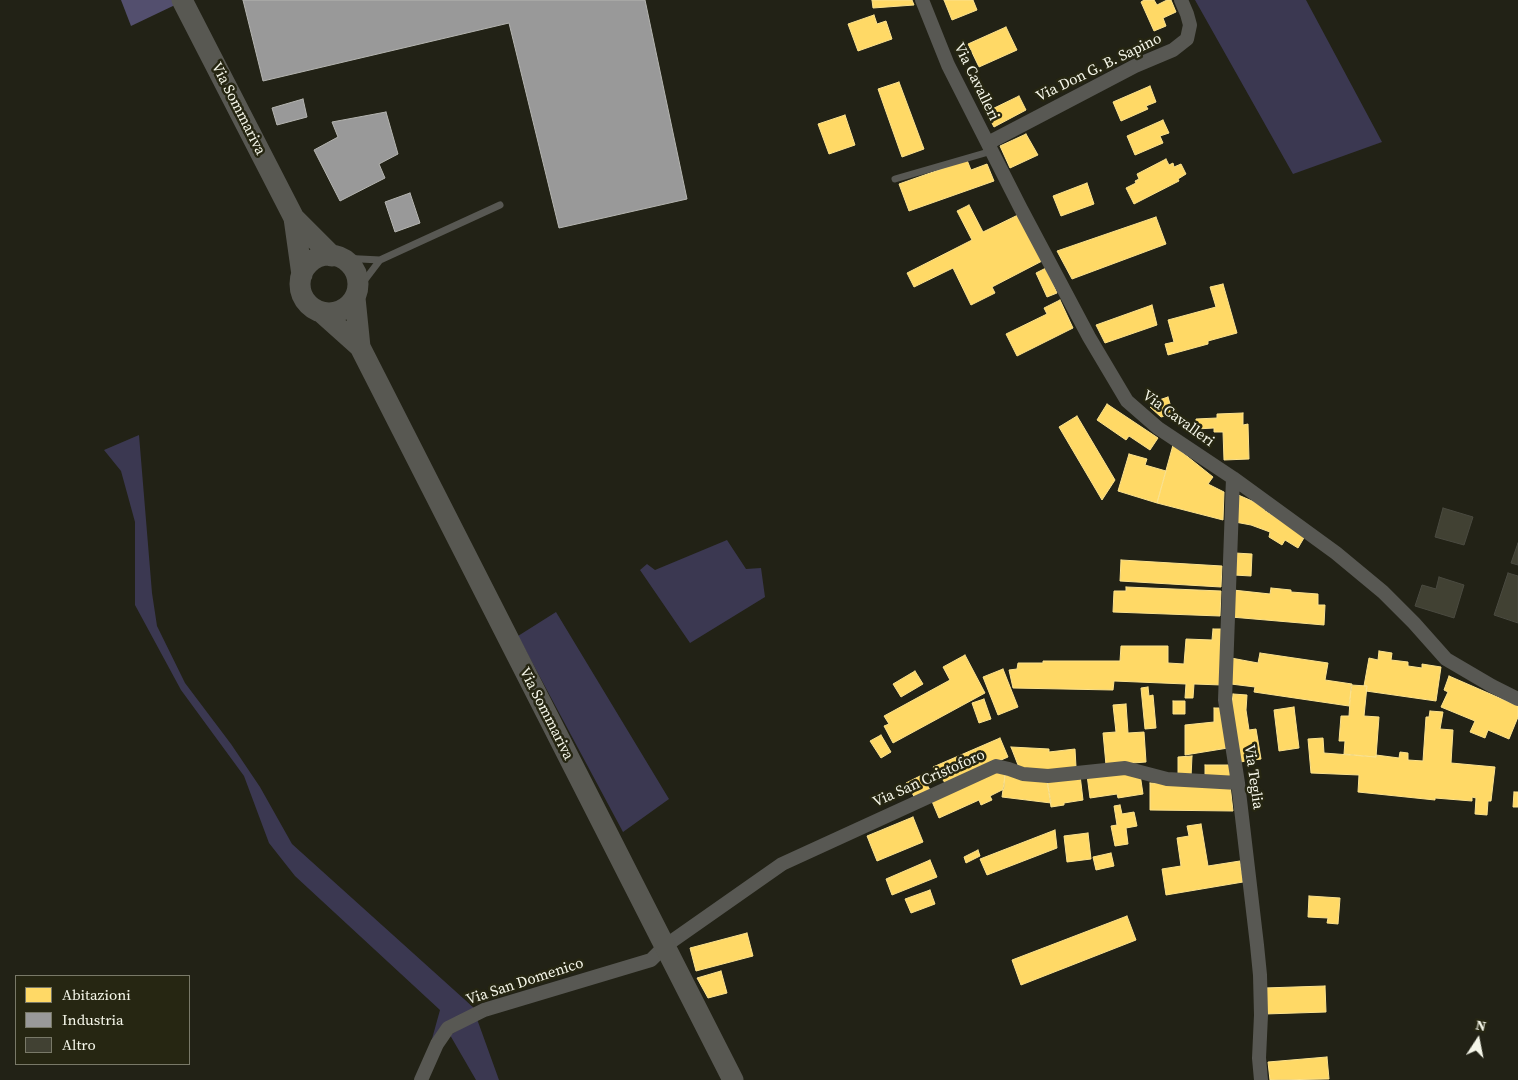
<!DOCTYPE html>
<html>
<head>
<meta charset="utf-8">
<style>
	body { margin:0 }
	#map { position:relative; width:1518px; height:1080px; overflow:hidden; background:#222216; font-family:"Source Serif 4",serif }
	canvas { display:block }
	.legend { position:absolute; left:15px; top:975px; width:175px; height:90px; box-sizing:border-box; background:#262612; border:1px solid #797968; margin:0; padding:6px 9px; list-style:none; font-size:15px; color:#f5f6e9 }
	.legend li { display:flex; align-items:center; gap:10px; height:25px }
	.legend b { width:25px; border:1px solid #797968 }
	.north { position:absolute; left:1453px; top:1015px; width:50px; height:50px; -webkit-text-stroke:4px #262612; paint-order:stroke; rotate:11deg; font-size:14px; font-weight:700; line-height:20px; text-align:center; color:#f5f6e9 }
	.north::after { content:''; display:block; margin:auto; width:18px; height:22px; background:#f5f6e9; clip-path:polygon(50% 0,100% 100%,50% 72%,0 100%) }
</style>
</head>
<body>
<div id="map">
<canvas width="1518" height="1080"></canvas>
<ul class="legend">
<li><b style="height:14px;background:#ffd966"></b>Abitazioni</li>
<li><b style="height:14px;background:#999"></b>Industria</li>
<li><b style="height:14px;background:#414133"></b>Altro</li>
</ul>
<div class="north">N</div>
</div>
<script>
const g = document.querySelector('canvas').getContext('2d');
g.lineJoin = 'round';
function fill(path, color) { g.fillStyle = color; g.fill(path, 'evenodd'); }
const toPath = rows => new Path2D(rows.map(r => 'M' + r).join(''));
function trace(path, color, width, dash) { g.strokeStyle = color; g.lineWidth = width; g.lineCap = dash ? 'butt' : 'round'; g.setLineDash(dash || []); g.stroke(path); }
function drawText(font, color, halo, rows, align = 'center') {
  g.font = font + ' "Source Serif 4",serif'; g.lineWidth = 5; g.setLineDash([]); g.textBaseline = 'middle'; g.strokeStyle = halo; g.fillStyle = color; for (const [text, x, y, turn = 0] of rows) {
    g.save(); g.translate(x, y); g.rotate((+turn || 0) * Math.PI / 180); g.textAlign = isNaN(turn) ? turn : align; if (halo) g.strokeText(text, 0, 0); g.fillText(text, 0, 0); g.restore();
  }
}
fill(toPath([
	[1195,0,1306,0,1382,142,1293,174],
	[139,435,152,593,157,626,185,683,231,744,260,787,292,844,474,1008,427,1057,440,1010,295,876,269,843,244,776,181,690,135,605,135,522,121,471,104,450],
	[727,540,746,569,761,568,765,597,690,643,640,570,647,564,655,570],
	[556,612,669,799,623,832,518,636],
	[477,1019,499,1080,476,1080,450,1035]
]), '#3b3851');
fill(toPath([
	[121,0,172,0,175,5,131,26]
]), '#534f6e');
const homes = toPath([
	[872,0,912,0,914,5,873,8,872,0],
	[944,0,973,0,977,10,952,20,944,0],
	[1144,0,1154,0,1157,5,1167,0,1171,0,1176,12,1163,18,1166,26,1154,31,1141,2,1144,0],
	[874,15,877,24,886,21,892,39,858,51,848,24,874,15],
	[1006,27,1017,50,979,67,968,44,1006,27],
	[899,82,924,149,902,157,878,89,899,82],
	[1150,86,1156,102,1146,106,1148,109,1121,121,1113,102,1150,86],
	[1019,96,1026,110,994,127,986,112,1019,96],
	[845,115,855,145,829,154,818,124,845,115],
	[1163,120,1169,133,1160,136,1163,143,1135,155,1127,136,1163,120],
	[1026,134,1038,155,1010,168,1000,146,1026,134],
	[1166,159,1169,165,1173,163,1174,167,1181,164,1186,174,1178,179,1179,181,1134,204,1126,188,1136,183,1135,181,1139,179,1137,174,1166,159],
	[967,160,971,170,987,164,994,181,909,211,899,184,967,160],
	[1087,183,1094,204,1061,216,1053,196,1087,183],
	[969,205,983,232,1020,214,1044,260,992,287,995,293,971,305,953,268,914,287,907,273,972,240,957,211,969,205],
	[1156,217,1166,244,1072,279,1057,251,1156,217],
	[1046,268,1057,293,1047,297,1036,273,1046,268],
	[1223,284,1237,333,1208,341,1208,344,1168,355,1165,344,1174,342,1168,320,1216,307,1210,287,1223,284],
	[1060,300,1073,328,1017,356,1006,334,1047,314,1044,308,1060,300],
	[1152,305,1157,325,1105,343,1096,325,1152,305],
	[1168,397,1173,414,1161,417,1150,407,1160,405,1159,400,1168,397],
	[1107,404,1158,438,1150,450,1129,436,1126,440,1097,420,1107,404],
	[1243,413,1243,425,1248,424,1249,459,1224,460,1223,432,1214,432,1214,428,1196,429,1196,419,1217,418,1217,414,1243,413],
	[1077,416,1115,480,1102,500,1059,427,1077,416],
	[1173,445,1213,477,1208,484,1224,492,1223,520,1157,503,1173,445],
	[1129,454,1147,459,1145,465,1166,471,1157,503,1118,491,1129,454],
	[1236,494,1266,507,1264,510,1305,536,1298,548,1285,540,1282,545,1269,537,1270,532,1251,525,1235,522,1236,494],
	[1235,553,1252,554,1251,576,1234,575,1235,553],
	[1121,560,1222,566,1221,587,1120,581,1121,560],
	[1126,587,1221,591,1220,616,1113,612,1114,591,1126,591,1126,587],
	[1271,588,1291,590,1291,592,1318,594,1318,605,1325,605,1324,625,1231,617,1233,590,1270,594,1271,588],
	[1213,629,1223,629,1222,685,1194,684,1193,698,1185,698,1186,684,1114,681,1113,690,1013,688,1009,670,1017,669,1018,663,1043,663,1043,661,1120,661,1121,646,1168,646,1168,663,1184,664,1186,639,1212,640,1213,629],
	[1379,651,1392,653,1391,660,1408,662,1408,666,1422,668,1422,664,1441,667,1436,701,1366,691,1367,686,1364,686,1369,658,1378,660,1379,651],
	[1260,653,1328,663,1325,680,1352,684,1349,706,1254,692,1255,687,1231,684,1231,658,1258,663,1260,653],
	[965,655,985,693,893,743,884,726,889,724,884,716,950,680,943,667,965,655],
	[1003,669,1018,707,998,715,983,677,1003,669],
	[915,671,923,684,901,697,893,684,915,671],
	[1449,676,1518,706,1518,717,1509,739,1488,730,1485,738,1470,732,1475,721,1441,707,1448,692,1444,690,1449,676],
	[1351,685,1367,686,1364,716,1379,717,1376,757,1344,754,1345,741,1339,741,1341,716,1349,716,1351,685],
	[1148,687,1149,696,1153,695,1156,728,1145,729,1141,688,1148,687],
	[1233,694,1247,695,1246,710,1249,730,1256,729,1261,759,1240,762,1231,712,1233,694],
	[984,699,991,719,979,723,972,703,984,699],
	[1173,701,1185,701,1185,714,1173,714,1173,701],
	[1126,704,1128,733,1144,732,1146,762,1106,765,1103,733,1116,732,1113,705,1126,704],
	[1294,707,1299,748,1279,751,1274,710,1294,707],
	[1214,708,1223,708,1228,748,1185,755,1185,725,1214,722,1214,708],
	[1430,711,1443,712,1440,729,1453,730,1451,763,1495,767,1491,801,1488,801,1487,815,1475,814,1476,798,1472,797,1472,801,1435,798,1435,800,1358,792,1359,775,1311,773,1308,739,1323,738,1324,753,1376,757,1376,755,1399,758,1400,752,1408,753,1408,760,1423,761,1426,717,1429,717,1430,711],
	[881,735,891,752,881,758,870,741,881,735],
	[1000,738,1008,757,946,784,933,767,1000,738],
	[1011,747,1049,749,1049,752,1075,749,1076,767,1051,771,1027,771,1018,765,1011,747],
	[1192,756,1191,777,1178,777,1178,757,1192,756],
	[1205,765,1229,765,1231,777,1205,778,1205,765],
	[996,770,1005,771,1004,789,990,796,992,800,981,805,979,800,939,818,931,799,996,770],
	[1140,774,1143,794,1118,798,1117,794,1090,798,1087,775,1140,774],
	[922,775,930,790,915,798,906,783,922,775],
	[1005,775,1047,780,1051,803,1002,797,1005,775],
	[1080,775,1083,800,1064,803,1064,805,1051,807,1047,780,1080,775],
	[1150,783,1230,785,1233,811,1150,810,1150,783],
	[1514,792,1518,792,1518,807,1513,807,1514,792],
	[1120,805,1122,814,1134,812,1137,826,1126,828,1128,844,1115,846,1111,826,1117,825,1114,806,1120,805],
	[913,817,923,842,877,861,867,836,913,817],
	[1201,824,1208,866,1240,861,1243,882,1166,895,1162,869,1181,866,1177,838,1189,836,1187,826,1201,824],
	[1055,830,1057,848,987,875,980,859,1055,830],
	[1088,833,1091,859,1067,862,1064,836,1088,833],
	[978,850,980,856,966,863,964,857,978,850],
	[1111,853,1114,866,1096,870,1093,857,1111,853],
	[930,860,937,877,892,895,886,879,930,860],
	[930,890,935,904,911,913,905,899,930,890],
	[1309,896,1340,898,1338,924,1327,923,1328,918,1308,917,1309,896],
	[1127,916,1136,940,1021,985,1012,960,1127,916],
	[747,933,753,956,696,971,690,948,747,933],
	[721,971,727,993,708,998,697,978,721,971],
	[1325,986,1326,1012,1265,1014,1264,988,1325,986],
	[1327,1057,1329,1079,1270,1080,1268,1062,1327,1057]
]);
fill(homes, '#ffd966');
trace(homes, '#fce28d', 1);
const industry = toPath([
	[243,0,645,0,687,199,559,228,509,23,263,81,243,0],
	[303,99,307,117,277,125,272,108,303,99],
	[386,112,398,154,379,164,385,178,340,201,314,150,338,137,332,122,386,112],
	[410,193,420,223,395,232,385,202,410,193]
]);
fill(industry, '#999');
trace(industry, '#b5b5b1', 1);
const building = toPath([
	[1443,508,1473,517,1464,545,1435,537,1443,508],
	[1518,543,1518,565,1511,563,1518,543],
	[1508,573,1518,576,1518,623,1494,615,1508,573],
	[1439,577,1464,585,1454,618,1415,606,1422,585,1436,589,1439,577]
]);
fill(building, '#414133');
trace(building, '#4a4a40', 1);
trace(toPath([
	[895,179,992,151],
	[341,258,380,260,500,205],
	[358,289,380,260]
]), '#585853', 7);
trace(toPath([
	[922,0,948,65,1020,207,1089,337,1127,401,1158,428,1233,478,1336,553,1383,592,1414,623,1446,659,1492,686,1518,699],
	[988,143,1135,66,1173,50,1187,39,1190,25,1187,14,1181,0],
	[1233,478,1225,700,1238,783,1257,945,1260,975,1261,1015,1259,1058,1261,1080],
	[421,1080,437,1044,448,1028,484,1010,651,960,665,946,782,864,996,766,1009,769,1023,774,1048,776,1125,768,1167,779,1238,783]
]), '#585853', 14);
trace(toPath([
	[182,0,294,218,332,256],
	[294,218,302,275],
	'300 284a29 29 0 1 1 58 0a29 29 0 1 1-58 0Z',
	[355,298,360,347],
	[322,313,360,347,733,1080]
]), '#585852', 21);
drawText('15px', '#f5f6e9', '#262612', [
	["Via Don G. B. Sapino",1099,68,-26],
	["Via Cavalleri",976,82,64],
	["Via Sommariva",238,109,63],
	["Via Cavalleri",1178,419,36],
	["Via Sommariva",546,714,63],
	["Via Teglia",1253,777,82],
	["Via San Cristoforo",929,779,-24],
	["Via San Domenico",525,982,-18]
]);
</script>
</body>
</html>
